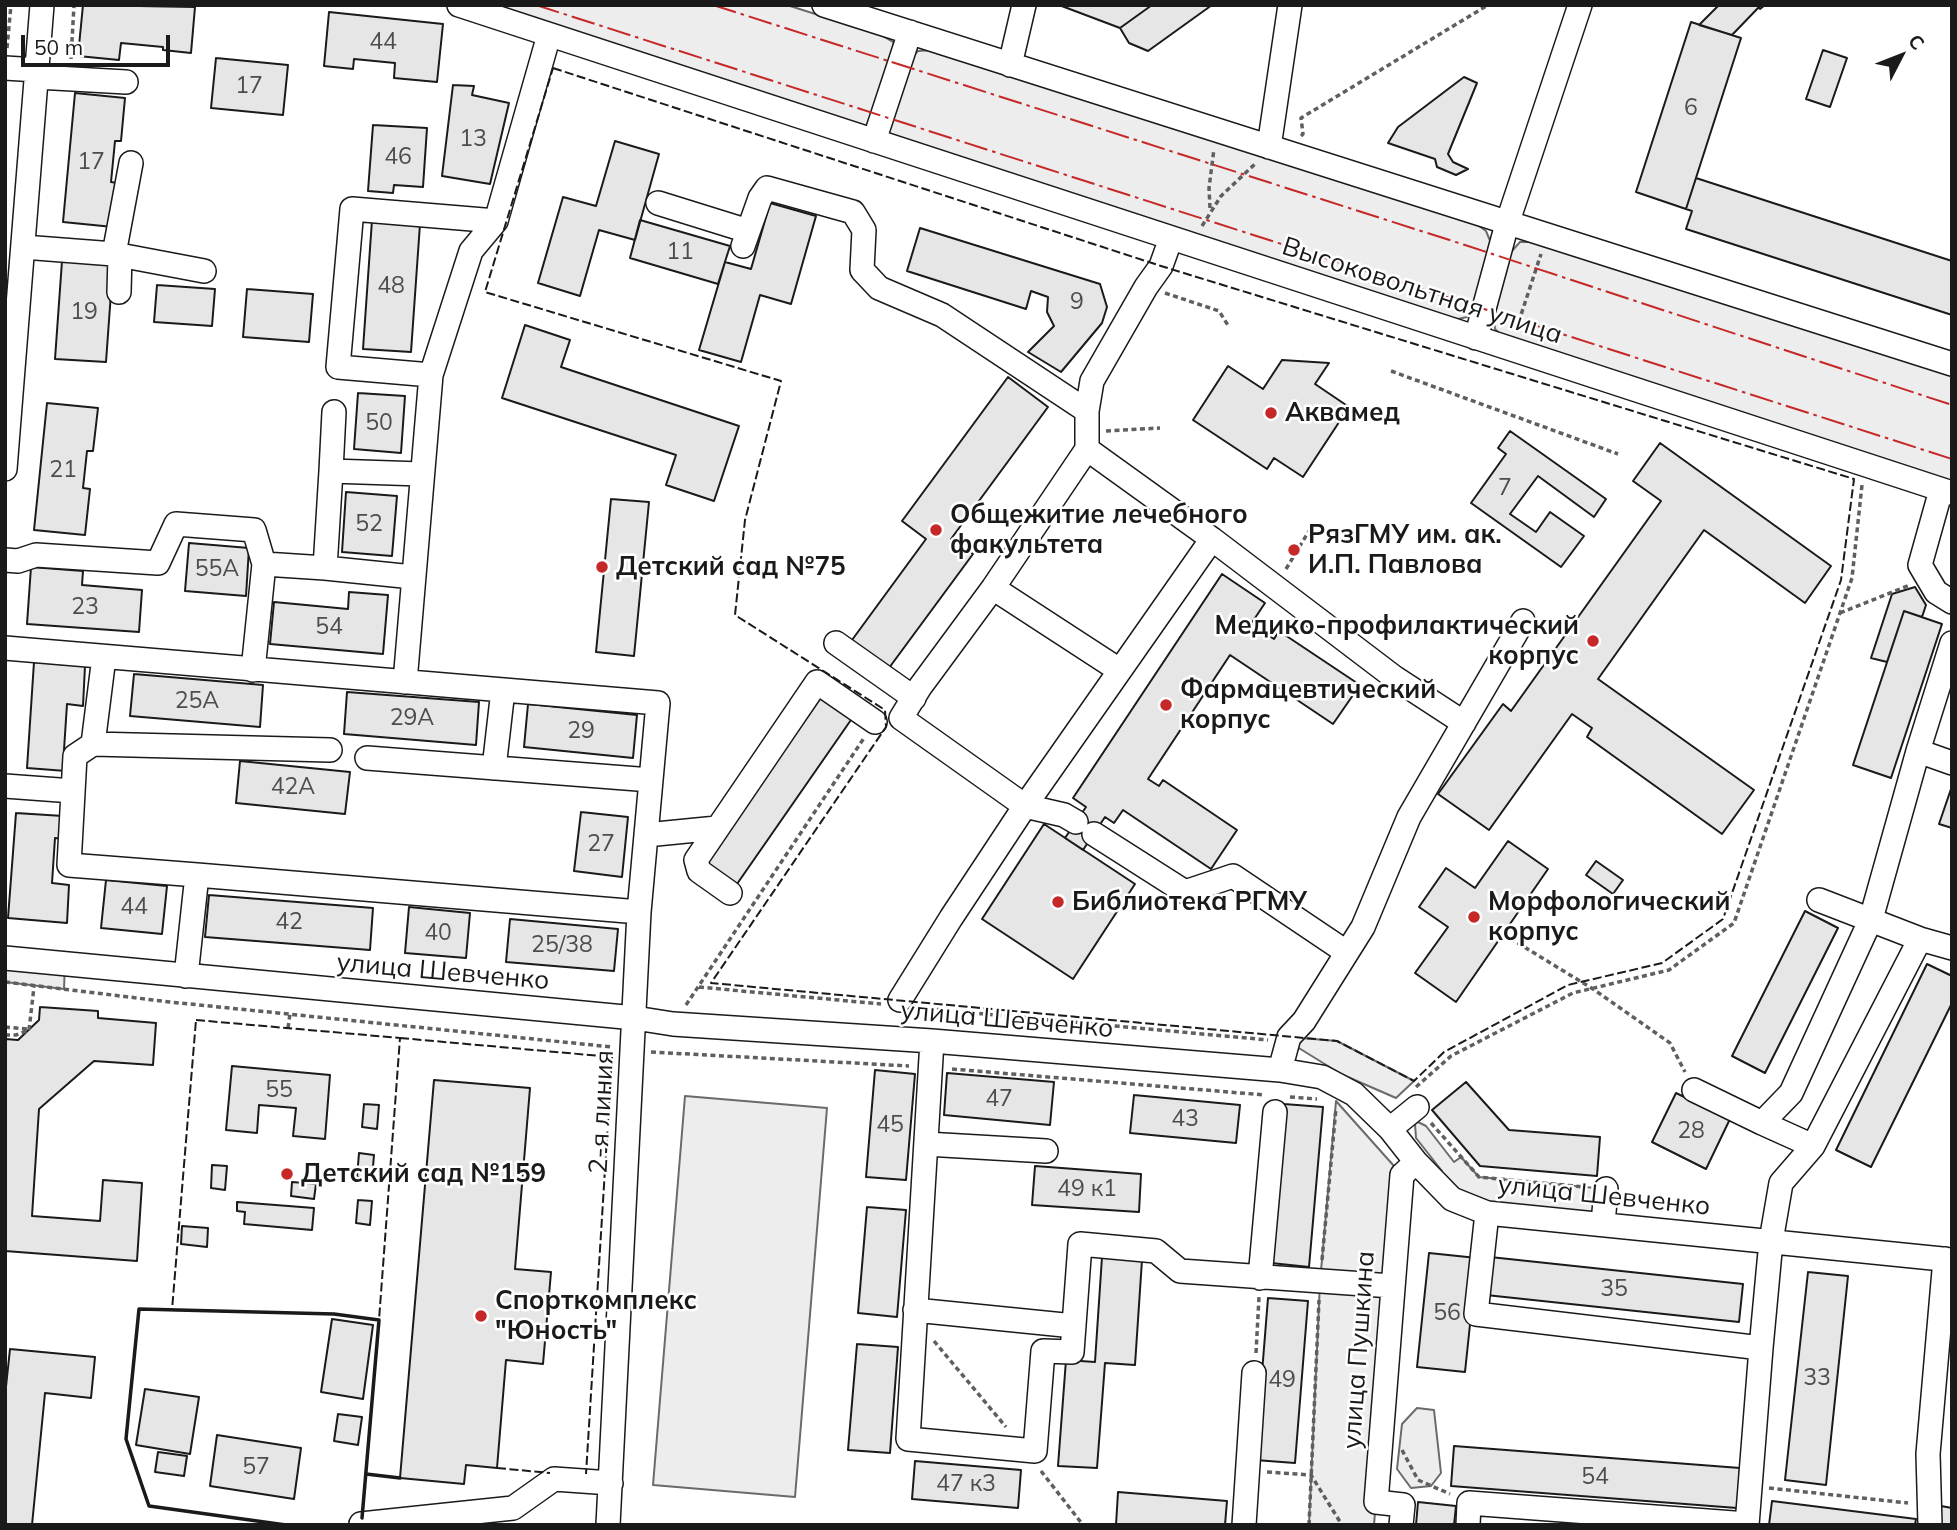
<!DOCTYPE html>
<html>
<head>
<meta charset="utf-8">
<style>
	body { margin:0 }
	#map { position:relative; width:1957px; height:1530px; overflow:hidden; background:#fff; font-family:Mulish,sans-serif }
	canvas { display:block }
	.frame { position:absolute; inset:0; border:7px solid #1a1a1a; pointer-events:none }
	.north { position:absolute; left:1866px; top:21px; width:70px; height:70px; -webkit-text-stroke:5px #fff; paint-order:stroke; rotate:48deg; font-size:19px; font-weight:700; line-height:28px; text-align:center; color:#1a1a1a }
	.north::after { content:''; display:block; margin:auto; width:24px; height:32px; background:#1a1a1a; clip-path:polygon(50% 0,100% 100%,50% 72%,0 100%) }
	.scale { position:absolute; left:21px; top:35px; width:149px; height:32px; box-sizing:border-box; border:4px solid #1a1a1a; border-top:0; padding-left:9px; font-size:21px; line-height:24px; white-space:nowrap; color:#1a1a1a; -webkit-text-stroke:5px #fff; paint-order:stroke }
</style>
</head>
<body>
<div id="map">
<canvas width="1957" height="1530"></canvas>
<div class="frame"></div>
<div class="north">С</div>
<div class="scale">50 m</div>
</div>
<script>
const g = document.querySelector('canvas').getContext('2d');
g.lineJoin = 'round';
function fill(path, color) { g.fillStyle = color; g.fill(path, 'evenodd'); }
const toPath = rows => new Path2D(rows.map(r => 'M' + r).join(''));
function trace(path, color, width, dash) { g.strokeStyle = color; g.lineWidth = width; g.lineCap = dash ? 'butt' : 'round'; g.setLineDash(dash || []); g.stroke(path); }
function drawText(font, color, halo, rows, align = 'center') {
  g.font = font + ' Mulish,sans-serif'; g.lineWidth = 5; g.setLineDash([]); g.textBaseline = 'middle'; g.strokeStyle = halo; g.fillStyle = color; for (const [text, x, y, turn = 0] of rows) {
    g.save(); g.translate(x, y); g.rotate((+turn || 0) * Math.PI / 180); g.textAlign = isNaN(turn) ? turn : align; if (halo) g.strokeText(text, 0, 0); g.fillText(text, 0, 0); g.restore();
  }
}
const built = toPath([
	[484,5,787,5,881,35,893,42,897,54,869,126,859,130,484,5],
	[933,50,1475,223,1486,231,1491,243,1475,305,1467,317,1458,319,1441,316,885,134,906,63,918,51,933,50],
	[1520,242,1534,242,1952,375,1952,483,1503,337,1495,329,1494,317,1511,252,1520,242],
	[5,958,65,964,64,989,5,982,5,958],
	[1289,1037,1337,1041,1414,1081,1396,1098,1341,1074,1289,1042,1289,1037],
	[685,1096,827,1108,795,1497,653,1485,685,1096],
	[1336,1101,1402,1175,1374,1525,1309,1525,1320,1282,1336,1101],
	[1418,1122,1426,1126,1454,1162,1461,1157,1479,1177,1606,1189,1603,1224,1487,1213,1433,1180,1442,1171,1416,1138,1415,1124,1418,1122],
	[1417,1408,1434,1410,1441,1473,1431,1486,1411,1488,1397,1469,1402,1424,1417,1408]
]);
fill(built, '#ededed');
trace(built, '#6a6a6a', 2);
const building = toPath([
	[83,5,195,7,191,53,163,50,163,47,121,43,119,60,78,56,83,5],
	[1059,5,1152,5,1120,28,1059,5],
	[1152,5,1212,5,1148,51,1129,43,1120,28,1152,5],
	[1719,5,1765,5,1760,9,1759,7,1732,35,1699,25,1719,5],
	[329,12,443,24,437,82,394,78,395,63,354,59,353,69,324,66,329,12],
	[1691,22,1741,38,1686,209,1636,192,1691,22],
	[1823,50,1847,58,1830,107,1806,99,1823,50],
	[216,58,288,65,283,115,211,108,216,58],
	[1464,77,1477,83,1448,154,1453,162,1468,169,1456,175,1437,167,1435,159,1388,143,1398,127,1464,77],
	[453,85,474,86,472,95,509,103,490,184,442,176,453,85],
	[75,93,125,98,121,141,115,141,111,182,117,183,113,227,63,222,75,93],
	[373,125,427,128,423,187,394,185,393,193,368,191,373,125],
	[615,141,659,154,635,240,599,230,580,296,538,283,563,197,596,206,615,141],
	[1696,178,1952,261,1952,315,1686,229,1692,211,1686,209,1696,178],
	[770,203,816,216,791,304,760,295,741,362,699,350,725,262,751,269,770,203],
	[372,220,420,224,411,352,363,349,372,220],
	[640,220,730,246,718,284,630,258,640,220],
	[920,228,1100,284,1107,307,1102,323,1061,372,1028,352,1054,326,1047,312,1048,297,1031,291,1026,309,907,271,920,228],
	[62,261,113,265,106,362,55,359,62,261],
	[157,285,215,289,212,326,154,322,157,285],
	[247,289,313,294,309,342,243,337,247,289],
	[525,325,570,340,561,367,739,426,714,501,666,485,676,455,502,398,525,325],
	[1282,360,1329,363,1315,384,1349,407,1303,477,1274,458,1267,469,1193,420,1228,366,1263,389,1282,360],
	[1008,377,1048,407,951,539,973,554,889,668,852,640,926,539,902,521,1008,377],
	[358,393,405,396,401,453,354,449,358,393],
	[47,403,98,408,93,451,87,451,83,488,90,489,85,535,34,530,47,403],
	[1510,431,1606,499,1594,517,1538,476,1510,514,1536,532,1550,512,1584,536,1561,567,1471,503,1506,454,1498,448,1510,431],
	[1660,443,1831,566,1805,603,1704,530,1598,679,1754,790,1722,834,1587,737,1592,728,1572,714,1489,830,1438,794,1503,704,1511,711,1661,501,1633,481,1660,443],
	[346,492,397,496,392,556,342,552,346,492],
	[611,499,649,502,634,656,596,652,611,499],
	[189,543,249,548,246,596,185,591,189,543],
	[31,567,83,571,82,585,142,590,139,632,27,624,31,567],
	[1222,574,1265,603,1251,624,1274,639,1279,631,1360,685,1333,724,1230,655,1148,779,1159,786,1163,780,1237,830,1211,869,1123,810,1114,823,1105,817,1083,850,1065,838,1086,807,1073,798,1222,574],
	[1915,587,1926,605,1922,617,1904,611,1887,662,1871,658,1892,594,1915,587],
	[349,592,388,595,383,654,270,644,274,602,348,609,349,592],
	[1904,611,1942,624,1891,778,1853,765,1904,611],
	[34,662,85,666,83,706,67,704,64,750,68,750,66,771,27,768,34,662],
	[134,674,263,685,260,727,130,716,134,674],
	[347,692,479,702,476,745,344,734,347,692],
	[822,696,853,717,737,884,706,863,822,696],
	[528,704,637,715,633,758,524,747,528,704],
	[240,761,350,772,345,814,236,803,240,761],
	[1952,786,1952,828,1939,824,1952,786],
	[581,812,628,817,622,877,574,871,581,812],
	[16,813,63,816,62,839,55,838,52,883,69,885,67,923,8,918,16,813],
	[1044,824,1135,884,1073,979,982,919,1044,824],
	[1508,841,1548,869,1456,1002,1415,973,1448,927,1419,907,1446,868,1475,888,1508,841],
	[1596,861,1623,880,1613,894,1586,875,1596,861],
	[106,880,167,886,162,934,101,928,106,880],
	[209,895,373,908,370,950,205,937,209,895],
	[409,907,470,913,466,958,405,953,409,907],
	[1805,911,1838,928,1765,1073,1732,1056,1805,911],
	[510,919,618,929,614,971,506,962,510,919],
	[1927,964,1952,976,1952,1003,1871,1167,1836,1150,1927,964],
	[40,1007,98,1011,98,1018,156,1023,153,1065,94,1061,39,1109,32,1216,100,1221,103,1180,142,1183,137,1261,5,1251,5,1039,18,1040,39,1020,40,1007],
	[232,1066,330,1075,325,1139,293,1136,296,1108,259,1105,257,1133,226,1130,232,1066],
	[875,1070,915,1074,906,1180,866,1177,875,1070],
	[947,1073,1054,1082,1050,1125,944,1115,947,1073],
	[434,1080,530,1088,515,1269,551,1272,543,1364,506,1360,497,1468,466,1465,464,1484,400,1478,434,1080],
	[1466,1082,1509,1130,1600,1137,1597,1176,1480,1166,1432,1110,1466,1082],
	[1676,1093,1730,1119,1706,1169,1652,1142,1676,1093],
	[1134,1095,1240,1105,1236,1143,1130,1133,1134,1095],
	[364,1104,379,1105,377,1129,362,1127,364,1104],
	[1284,1104,1323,1107,1309,1267,1271,1263,1284,1104],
	[359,1153,374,1155,372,1178,357,1177,359,1153],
	[212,1165,227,1166,225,1190,211,1188,212,1165],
	[1035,1166,1141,1174,1139,1212,1032,1205,1035,1166],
	[292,1182,316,1184,314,1199,291,1196,292,1182],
	[358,1200,372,1201,370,1225,356,1223,358,1200],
	[237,1202,314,1208,312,1230,244,1224,245,1212,237,1211,237,1202],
	[867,1207,906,1210,897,1317,858,1313,867,1207],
	[182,1226,208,1228,207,1247,181,1244,182,1226],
	[1429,1253,1477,1258,1465,1372,1417,1367,1429,1253],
	[1102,1257,1142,1260,1135,1365,1105,1363,1097,1468,1058,1466,1066,1360,1095,1362,1102,1257],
	[1490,1257,1743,1284,1739,1322,1486,1295,1490,1257],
	[1808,1272,1848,1276,1826,1485,1785,1480,1808,1272],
	[1268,1298,1308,1301,1295,1463,1255,1460,1268,1298],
	[332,1319,373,1325,363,1399,321,1392,332,1319],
	[857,1344,898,1347,890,1453,848,1450,857,1344],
	[10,1349,95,1357,91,1398,45,1393,32,1525,5,1525,5,1396,10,1349],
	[145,1389,199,1397,190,1454,136,1445,145,1389],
	[338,1414,362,1417,358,1445,334,1441,338,1414],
	[217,1435,301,1448,294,1499,210,1486,217,1435],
	[1454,1446,1740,1468,1737,1508,1451,1486,1454,1446],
	[158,1452,187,1456,184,1476,155,1472,158,1452],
	[915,1461,1021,1470,1018,1508,912,1499,915,1461],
	[1118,1492,1227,1501,1225,1525,1116,1525,1118,1492],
	[1772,1501,1916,1519,1915,1525,1769,1525,1772,1501],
	[1418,1502,1456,1506,1454,1525,1416,1525,1418,1502],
	[1941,1506,1952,1508,1952,1525,1938,1525,1941,1506]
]);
fill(building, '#e6e6e6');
trace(building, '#1a1a1a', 2);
const minor = toPath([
	[459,5,1952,493],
	[824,5,1952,364],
	[1010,65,1024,5],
	[5,68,37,70],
	[37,77,126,82],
	[874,141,910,32],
	[1269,147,1290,5],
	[658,203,748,231],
	[1171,238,1161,266,1146,287,1092,381,1087,411,1087,449,993,588,920,687,901,718,1025,806,1212,539,1395,678,1464,723],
	[743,246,760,198,767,188,853,212,864,230,862,270,879,288,942,315,1087,411],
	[23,247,114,254,204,271],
	[114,254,131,163],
	[119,292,120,255],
	[1476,338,1507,224,1580,5],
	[431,375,338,367,352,209,496,221],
	[334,412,331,471,421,474],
	[1087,449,1212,539],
	[5,469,42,5],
	[1941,490,1920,565,1936,592,1952,602],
	[5,560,18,561,36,555,158,563,176,524,254,530,264,564],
	[325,568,413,577],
	[993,588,1119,670],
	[836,643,914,698],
	[1952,643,1918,751,1952,763],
	[5,648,658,703,639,912,608,1525],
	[104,657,93,744,75,756,69,865,197,875],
	[253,670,264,564,325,568,331,471],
	[405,682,431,375,471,251,496,221,549,35],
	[93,744,330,750],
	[367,758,651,780],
	[494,768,503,690],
	[5,786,73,791],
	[1094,834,1185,892,1233,876,1346,952],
	[646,835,717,828],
	[730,893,699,871,696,860,817,682,875,722],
	[1819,900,1920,939,1952,948],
	[5,958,635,1018,673,1024,932,1041,1280,1070,1322,1077,1354,1094,1390,1129,1416,1162,1452,1199,1487,1213,1952,1260],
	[186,976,197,875,639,912],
	[900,1000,951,918,1025,806,1064,815,1076,822],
	[932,1041,908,1439,1035,1451,1043,1351,1072,1352,1080,1244,1156,1251,1180,1271,1392,1286],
	[1280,1070,1289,1037,1304,1021,1363,927,1409,817,1523,621],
	[1694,1090,1762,1123],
	[1390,1129,1417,1107],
	[926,1144,1046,1151],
	[1813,1146,1762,1123,1791,1093,1871,919,1918,751],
	[1487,1213,1476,1314,1761,1348,1771,1241,1781,1183,1813,1146,1920,939],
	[1603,1224,1606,1189],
	[1260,1278,1275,1112],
	[915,1310,1074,1326],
	[361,1524,513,1508,554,1479,611,1483],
	[1244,1525,1254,1373],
	[1401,1525,1403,1505,1376,1502,1402,1175,1416,1162],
	[1468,1525,1469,1503,1747,1524],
	[1747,1525,1761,1348],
	[1930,1525,1928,1454,1945,1259]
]);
trace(minor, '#1a1a1a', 26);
trace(toPath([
	[7,48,11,5],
	[71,59,74,5],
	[1301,136,1303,134,1301,118,1488,5],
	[1210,208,1209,188,1214,149],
	[1202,226,1221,196,1256,163],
	[1165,293,1219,311,1229,327],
	[1516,330,1541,254],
	[1391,371,1618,454],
	[1106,431,1160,428],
	[1286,569,1312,526],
	[1840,613,1910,585],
	[1503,934,1593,989,1670,1043,1685,1072],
	[5,982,170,1002,612,1047],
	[699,987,881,1004],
	[686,1005,864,738],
	[920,1008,1268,1040],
	[5,1027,28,1029],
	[288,1028,290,1014],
	[29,1030,34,987],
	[5,1035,16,1035,29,1030],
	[651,1052,909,1066],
	[952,1069,1265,1095],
	[1416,1087,1451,1056,1573,993,1669,970,1734,923,1852,578,1862,485],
	[1290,1097,1317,1099],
	[1431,1123,1479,1177,1585,1187],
	[1322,1260,1336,1108],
	[934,1341,1006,1427],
	[1256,1353,1259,1297],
	[1402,1450,1418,1480,1450,1494],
	[1041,1471,1083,1525],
	[1267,1472,1311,1475,1342,1525],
	[1769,1488,1908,1503],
	[1309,1525,1319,1300]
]), '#5f5f5f', 3.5, [5, 3.5]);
trace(minor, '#fff', 23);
trace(toPath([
	[553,68,1161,266,1854,479,1841,580,1723,919,1662,963,1568,985,1444,1052,1414,1081,1337,1041,711,983,886,727,885,710,735,615,745,520,781,381,485,292,553,68],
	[196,1020,400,1038,379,1320,334,1314,172,1310,196,1020],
	[400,1038,612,1057,586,1474],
	[497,1468,550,1473]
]), '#1a1a1a', 2, [9, 3.5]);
trace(toPath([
	[366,1474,400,1478],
	[286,1525,149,1506,126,1439,139,1309,334,1314,379,1320,362,1518]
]), '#1a1a1a', 3.5);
trace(toPath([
	[536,5,1952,459],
	[713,5,1465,245,1952,405]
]), '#c62828', 2, [24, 5, 3.5, 5]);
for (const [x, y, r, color] of [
	[1271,413,7,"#c62828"],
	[936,530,7,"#c62828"],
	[1294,550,7,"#c62828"],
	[602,567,7,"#c62828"],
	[1593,641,7,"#c62828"],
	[1166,705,7,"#c62828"],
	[1058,902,7,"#c62828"],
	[1474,917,7,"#c62828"],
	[287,1174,7,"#c62828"],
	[481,1316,7,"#c62828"]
]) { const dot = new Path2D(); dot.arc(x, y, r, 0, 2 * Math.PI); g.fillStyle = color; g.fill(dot); trace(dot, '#fff', 2.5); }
drawText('23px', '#4d4d4d', null, [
	["44",383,42],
	["17",249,86],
	["6",1691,108],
	["13",473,139],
	["46",398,157],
	["17",91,162],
	["11",680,252],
	["48",391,286],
	["9",1077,302],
	["19",84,312],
	["50",379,423],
	["21",63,470],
	["7",1505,488],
	["52",369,524],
	["55А",217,569],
	["23",85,607],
	["54",329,627],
	["25А",197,701],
	["29А",412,718],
	["29",581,731],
	["42А",293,787],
	["27",601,844],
	["44",134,907],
	["42",289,922],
	["40",438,933],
	["25/38",562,945],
	["55",279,1090],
	["47",999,1099],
	["43",1185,1119],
	["45",890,1125],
	["28",1691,1131],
	["49 к1",1087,1189],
	["35",1614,1289],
	["56",1447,1313],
	["33",1817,1378],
	["49",1282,1380],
	["57",256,1467],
	["54",1595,1477],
	["47 к3",966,1484]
]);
drawText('26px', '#1a1a1a', '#fff', [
	["Высоковольтная улица",1422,291,18],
	["улица Шевченко",443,972,5],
	["улица Шевченко",1007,1020,5],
	["2-я линия",602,1112,-87],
	["улица Шевченко",1604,1196,6],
	["улица Пушкина",1359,1350,-86]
]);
drawText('bold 26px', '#1a1a1a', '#fff', [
	["Аквамед",1285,413],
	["Общежитие лечебного",950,515],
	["факультета",950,545],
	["РязГМУ им. ак.",1308,535],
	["И.П. Павлова",1308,565],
	["Детский сад №75",616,567],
	["Медико-профилактический",1579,626,"right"],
	["корпус",1579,656,"right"],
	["Фармацевтический",1180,690],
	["корпус",1180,720],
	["Библиотека РГМУ",1072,902],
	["Морфологический",1488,902],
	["корпус",1488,932],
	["Детский сад №159",301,1174],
	["Спорткомплекс",495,1301],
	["\"Юность\"",495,1331]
], 'left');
</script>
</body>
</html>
